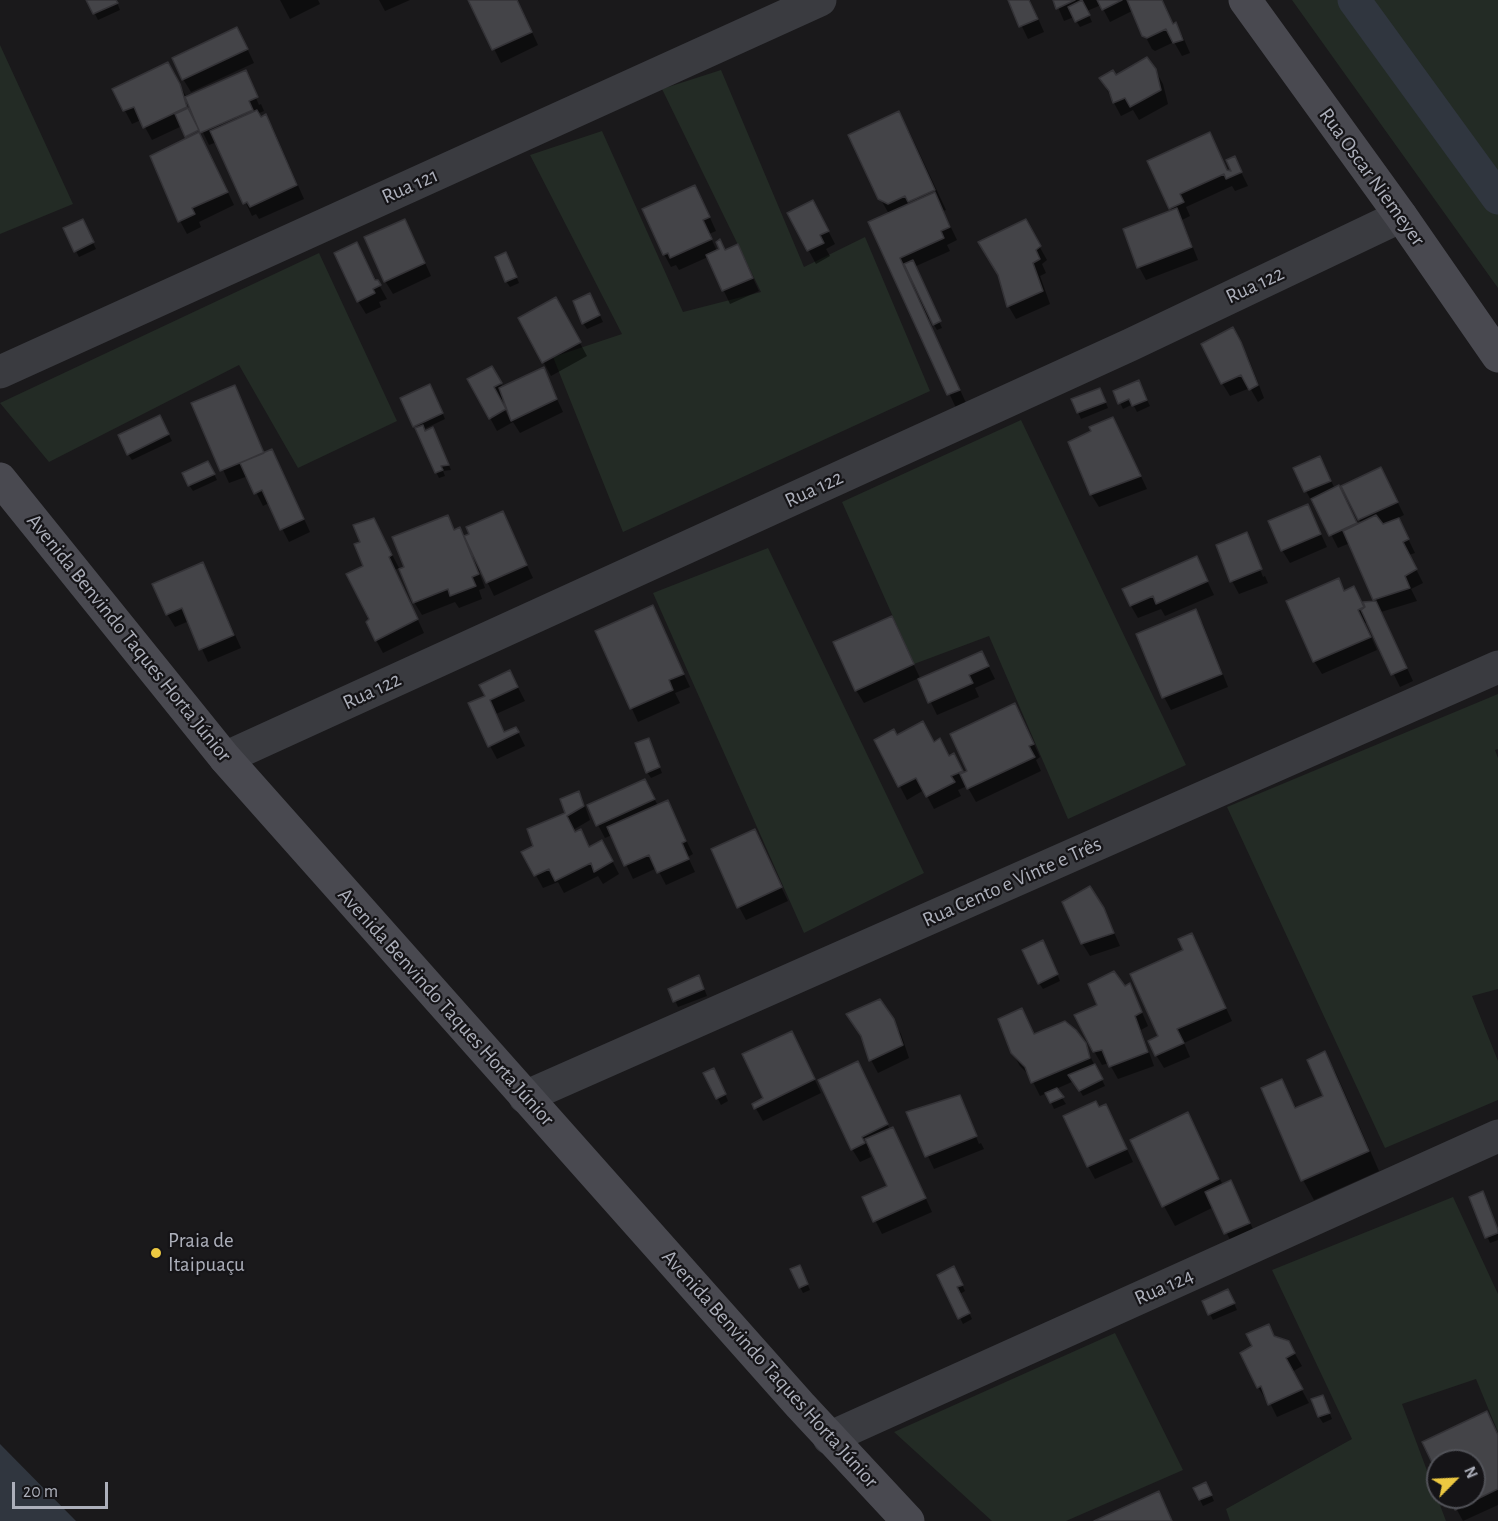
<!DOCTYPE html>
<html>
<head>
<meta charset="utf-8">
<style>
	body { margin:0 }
	#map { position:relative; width:1498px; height:1521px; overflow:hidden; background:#1a191b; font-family:"Alegreya Sans",sans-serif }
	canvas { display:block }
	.north { position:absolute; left:1426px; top:1449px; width:60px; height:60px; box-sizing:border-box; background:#151417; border:2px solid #515258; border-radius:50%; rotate:66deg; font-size:16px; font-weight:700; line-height:24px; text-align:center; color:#acafba }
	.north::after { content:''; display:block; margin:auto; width:21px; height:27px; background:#ecc841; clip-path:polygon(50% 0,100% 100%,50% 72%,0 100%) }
	.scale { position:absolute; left:12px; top:1482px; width:96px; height:27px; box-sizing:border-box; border:3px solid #acafba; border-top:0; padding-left:8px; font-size:18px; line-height:21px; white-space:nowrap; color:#acafba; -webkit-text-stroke:4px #151417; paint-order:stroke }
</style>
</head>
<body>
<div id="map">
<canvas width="1498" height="1521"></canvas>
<div class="north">N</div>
<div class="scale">20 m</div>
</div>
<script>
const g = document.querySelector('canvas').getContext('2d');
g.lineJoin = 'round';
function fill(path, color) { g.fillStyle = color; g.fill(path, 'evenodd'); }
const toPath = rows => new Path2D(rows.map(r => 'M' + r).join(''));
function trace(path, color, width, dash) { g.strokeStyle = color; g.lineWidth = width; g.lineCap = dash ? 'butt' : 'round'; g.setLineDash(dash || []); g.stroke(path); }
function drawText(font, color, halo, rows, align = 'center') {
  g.font = font + ' "Alegreya Sans",sans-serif'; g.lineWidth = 4.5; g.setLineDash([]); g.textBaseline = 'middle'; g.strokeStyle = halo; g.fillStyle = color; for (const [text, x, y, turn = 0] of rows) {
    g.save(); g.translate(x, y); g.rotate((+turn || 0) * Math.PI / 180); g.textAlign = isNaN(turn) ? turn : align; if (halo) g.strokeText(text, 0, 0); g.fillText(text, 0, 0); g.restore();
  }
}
fill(toPath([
	[1292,0,1498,0,1498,288],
	[0,45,73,204,0,234],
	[721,70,804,267,865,237,930,391,623,532,553,357,622,334,530,155,602,131,683,312,761,292,662,89],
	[319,253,397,421,298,468,239,365,49,462,0,403],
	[1021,420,1186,765,1068,819,989,636,914,664,842,502],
	[768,548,924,873,804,933,653,593],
	[1498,694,1498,749,1495,750,1498,758,1498,989,1472,996,1498,1061,1498,1100,1385,1148,1227,807],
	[1453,1197,1498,1294,1498,1432,1476,1379,1402,1404,1446,1521,1230,1521,1226,1509,1352,1439,1272,1270],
	[1115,1333,1183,1470,1066,1521,992,1521,894,1432]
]), '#232b25');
fill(toPath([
	[0,1444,76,1521,0,1521]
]), '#30363f');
fill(toPath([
	[88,0,116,0,120,10,98,20],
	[280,0,318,0,320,4,290,19],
	[379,0,410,0,385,11],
	[470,0,517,0,538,45,501,63],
	[1009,0,1030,0,1044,32,1028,39],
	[1055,0,1161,0,1174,25,1176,24,1183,37,1190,53,1182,56,1174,42,1155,51,1152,49,1132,11,1110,22,1101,5,1087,11,1092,22,1080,27,1074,17,1064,21],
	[244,42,254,63,191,92,183,79],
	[168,64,187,98,246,72,252,84,250,84,259,105,261,104,264,111,257,114,261,119,266,116,273,128,304,199,259,219,256,214,252,216,217,142,209,145,193,112,191,112,193,120,234,205,199,222,201,227,187,234,180,221,188,139,182,126,152,140,141,120,132,124,114,90],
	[1155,70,1163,84,1168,104,1139,120,1133,110,1121,116,1101,79],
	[898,113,910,133,946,210,943,211,957,240,947,245,950,251,914,267,942,328,937,330,930,318,928,319,966,403,956,408,870,223,889,214,880,198],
	[1209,134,1228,172,1234,172,1234,158,1248,186,1235,191,1232,186,1186,207,1190,216,1182,220,1198,260,1146,280,1139,267,1125,230,1172,212,1170,208],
	[702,200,716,231,709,234,717,251,726,252,738,246,759,291,730,304,708,257,679,270,676,265,671,267,664,254],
	[789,214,820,215,835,244,826,249,830,256,816,264],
	[1025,221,1047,260,1042,264,1046,273,1040,276,1050,304,1016,319,1009,307,999,275],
	[85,227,96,249,79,257,76,251],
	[412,234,431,276,393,294,385,281],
	[356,244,387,299,379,302,381,307,366,314,358,301],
	[509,260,519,283,510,287,506,281],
	[593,301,603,322,587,329,583,323],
	[563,312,587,356,551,376,520,319],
	[1232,329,1248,357,1264,398,1258,402,1250,388,1230,396,1222,383],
	[492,368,503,388,543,369,563,412,520,433,513,422,497,431,490,418],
	[504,398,512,419,510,420,500,401],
	[234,386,265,454,279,464,310,532,289,542,269,503,263,506,248,476,229,483,193,404],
	[1141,388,1150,406,1137,412,1133,404,1123,409,1115,392],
	[433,392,445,419,424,429,426,432,436,435,451,470,443,471,445,476,439,478,414,426],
	[1103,396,1108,408,1081,419,1073,400],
	[163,423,172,441,132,460,128,454],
	[1120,432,1147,489,1099,507,1091,494],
	[1320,458,1335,489,1339,487,1358,525,1361,523,1359,519,1381,469,1404,515,1398,518,1415,553,1409,555,1423,583,1411,589,1417,601,1381,612,1413,681,1400,687,1368,622,1365,623,1377,650,1322,674,1314,661,1338,580,1345,592,1362,604,1376,602,1350,543,1338,548,1315,503,1313,504,1306,491],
	[211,468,217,480,193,491,189,485],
	[1308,506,1327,547,1290,563,1282,550],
	[502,513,533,578,494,596,482,571,479,572,485,588,479,590,482,599,459,608,455,602,422,615,414,602,405,568,447,517,455,531,460,529,465,538],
	[381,533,399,568,395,570,424,633,383,653,376,640,370,620,365,567],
	[1246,534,1253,546,1251,546,1263,577,1265,576,1268,583,1239,594,1232,581],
	[1196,558,1214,595,1165,616,1161,609,1138,618,1131,606],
	[203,564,241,648,208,662,189,621,175,627,167,614],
	[652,607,690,687,675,693,680,703,638,722,597,632],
	[1195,611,1203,624,1228,687,1171,710,1164,697,1138,635],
	[891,617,921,680,982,653,995,679,975,688,979,697,937,715,919,678,864,703,856,690],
	[510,672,525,701,496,714,505,733,516,728,525,746,497,759,490,746,487,697],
	[1022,718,1040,757,1036,760,1041,771,976,802,967,786,958,790,961,796,934,809,924,790,907,800,876,740,897,737,934,743,949,758,954,755,964,774],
	[651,746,662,773,651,778,647,772],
	[578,793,585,806,590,820,573,830,590,849,609,855,619,874,603,884,598,876,564,893,558,882,543,888,523,852,534,847,567,813],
	[652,794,658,806,667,802,693,854,688,857,695,872,666,885,657,868,633,879,612,835,605,838,598,825],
	[754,831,788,901,746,920,739,907],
	[1103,908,1120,946,1090,956,1082,943],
	[1192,935,1232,1021,1184,1043,1190,1057,1164,1068,1156,1055,1160,1036,1184,951],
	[1046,948,1060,981,1043,989,1039,983],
	[702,983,707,996,678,1007,670,989],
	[1130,985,1148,1026,1141,1030,1154,1066,1118,1079,1109,1063,1102,1065,1094,1051,1099,1005],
	[893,1020,901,1034,909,1058,878,1073,871,1060,864,1040],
	[1034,1035,1084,1044,1105,1086,1083,1096,1074,1081,1056,1089,1066,1104,1054,1109,1047,1093,1040,1096,1030,1076,1020,1066,1012,1052],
	[799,1046,821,1093,763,1121,754,1105,765,1099],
	[1325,1053,1336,1073,1379,1171,1314,1200,1303,1180,1282,1081,1297,1109,1325,1097],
	[705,1073,717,1076,728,1101,721,1105],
	[865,1076,890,1130,893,1129,900,1142,932,1212,882,1234,864,1198,889,1187,871,1149,868,1150,871,1157,860,1162,852,1149],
	[959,1096,966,1108,964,1108,979,1144,981,1143,984,1149,934,1169,908,1113],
	[1187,1114,1223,1185,1238,1195,1256,1236,1233,1246,1214,1207,1175,1226,1164,1206],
	[1113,1119,1133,1162,1095,1179,1088,1166],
	[1471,1198,1498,1230,1498,1240,1490,1243],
	[803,1273,810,1290,803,1293,800,1287],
	[957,1274,965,1291,960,1294,972,1319,963,1324,939,1276],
	[1231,1297,1237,1310,1213,1320,1210,1314],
	[1268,1326,1275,1338,1288,1342,1302,1366,1292,1372,1309,1403,1277,1417,1268,1399,1266,1400,1258,1387,1254,1346],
	[1323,1397,1332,1419,1323,1423,1319,1417],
	[1498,1435,1498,1505,1463,1521,1450,1497,1474,1497,1474,1461,1438,1461,1438,1471,1424,1443],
	[1209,1490,1214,1501,1203,1506,1200,1500]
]), '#0007');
trace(toPath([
	[1354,0,1498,198]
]), '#30363f', 33);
const building = toPath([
	[86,0,116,0,118,3,93,14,86,0],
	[468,0,517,0,532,32,492,50,468,0],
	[1008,0,1029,0,1038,19,1019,27,1008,0],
	[1053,0,1075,0,1056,9,1053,0],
	[1082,0,1090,15,1075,22,1068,7,1082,0],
	[1097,0,1122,0,1102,10,1097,0],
	[1127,0,1162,0,1173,24,1176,22,1183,40,1173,43,1166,29,1147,38,1142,36,1127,0],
	[237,27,248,49,182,80,172,58,237,27],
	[1147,57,1156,69,1161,90,1130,107,1125,98,1113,103,1109,91,1099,78,1113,70,1116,75,1147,57],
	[168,62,180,84,187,107,143,128,134,107,123,111,112,89,168,62],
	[246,70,258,97,249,101,253,110,200,133,185,97,246,70],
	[188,108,199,130,185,137,175,114,188,108],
	[257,110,261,117,266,114,297,185,250,207,247,202,243,204,210,131,257,110],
	[899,111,935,190,908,202,905,196,888,204,878,199,848,135,899,111],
	[199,132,228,192,192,208,195,214,178,222,150,156,199,132],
	[1210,132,1227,170,1231,171,1226,160,1235,156,1242,172,1226,179,1224,174,1180,194,1184,202,1169,209,1147,161,1210,132],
	[695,185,710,217,703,220,712,239,670,258,668,253,663,255,642,209,695,185],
	[935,192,950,227,941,231,944,238,900,258,960,390,947,395,868,222,935,192],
	[813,200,829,231,820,235,824,243,807,251,787,213,813,200],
	[1177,208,1192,247,1137,268,1123,229,1177,208],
	[83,219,94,242,74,252,63,228,83,219],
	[405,219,425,263,384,282,364,237,405,219],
	[1026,219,1041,246,1036,250,1040,259,1033,263,1043,291,1007,307,998,275,978,242,1026,219],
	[720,239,725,250,738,244,753,278,722,291,706,255,719,249,716,242,720,239],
	[357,242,375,280,378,280,381,285,373,289,375,293,357,302,334,253,357,242],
	[506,252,517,277,505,282,495,257,506,252],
	[913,260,941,321,933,325,904,264,913,260],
	[590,293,600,315,582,324,573,301,590,293],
	[556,297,581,342,542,363,518,318,556,297],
	[1233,327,1241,342,1258,385,1249,390,1241,375,1221,384,1201,344,1233,327],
	[492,366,502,383,494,387,506,409,489,419,467,379,492,366],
	[544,367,557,399,511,421,499,388,544,367],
	[1139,380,1147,400,1132,406,1129,399,1118,404,1113,391,1139,380],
	[430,384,443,413,413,427,400,398,430,384],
	[235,385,264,453,220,471,191,403,235,385],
	[1100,388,1106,402,1077,413,1071,399,1100,388],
	[160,415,169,434,127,455,118,435,160,415],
	[1113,417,1141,476,1090,495,1068,442,1091,431,1089,427,1113,417],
	[423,425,425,431,433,427,449,465,441,466,443,470,435,473,415,428,423,425],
	[272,449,304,519,280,530,262,490,254,494,240,463,272,449],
	[1320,456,1331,481,1304,492,1293,468,1320,456],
	[208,461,215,474,188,486,182,473,208,461],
	[1381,467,1398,502,1358,520,1341,486,1381,467],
	[1339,485,1357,523,1329,536,1311,499,1339,485],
	[1308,504,1321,534,1281,551,1268,521,1308,504],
	[503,511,527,565,486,583,464,536,469,534,466,527,503,511],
	[448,515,454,530,460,527,479,574,472,577,476,586,450,596,448,589,413,603,399,569,404,567,392,537,448,515],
	[1376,515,1383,524,1399,518,1409,539,1403,542,1417,569,1405,576,1410,588,1373,600,1343,531,1376,515],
	[374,518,392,555,389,557,418,619,375,641,366,622,369,619,346,574,363,566,354,544,360,542,353,525,374,518],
	[1247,532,1262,569,1230,582,1216,545,1247,532],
	[1197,556,1208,581,1156,604,1153,596,1130,606,1122,589,1197,556],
	[203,562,234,635,199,650,182,608,166,615,152,584,203,562],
	[1339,578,1344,591,1354,586,1364,607,1358,610,1371,637,1313,662,1286,601,1339,578],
	[1376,601,1407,668,1391,675,1361,610,1365,607,1363,602,1376,601],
	[653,605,684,674,669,680,673,690,630,709,595,631,653,605],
	[1196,609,1222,674,1162,698,1136,634,1196,609],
	[892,616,914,664,855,691,833,642,892,616],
	[982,651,989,666,969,675,973,683,928,703,918,679,982,651],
	[510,670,518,687,490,700,504,732,516,727,519,732,488,747,468,703,485,696,479,685,510,670],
	[1015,703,1034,744,1029,746,1035,757,967,789,960,774,967,771,950,734,1015,703],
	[923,721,934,742,940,738,949,756,954,753,963,771,951,776,955,782,926,797,916,778,898,787,874,740,894,729,897,735,923,721],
	[649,738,660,767,646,773,635,743,649,738],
	[645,779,655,799,596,826,587,805,645,779],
	[579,791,584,806,567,816,575,832,581,829,589,847,602,840,613,861,594,872,591,863,555,881,549,869,534,876,521,852,533,846,527,829,565,813,560,799,579,791],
	[668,800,686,841,682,843,689,859,657,873,649,855,624,866,607,827,668,800],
	[755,829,782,887,737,908,711,849,755,829],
	[1090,886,1104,908,1114,933,1081,944,1062,902,1090,886],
	[1192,933,1226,1008,1177,1029,1184,1043,1155,1056,1148,1041,1158,1036,1130,974,1183,950,1178,939,1192,933],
	[1043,940,1058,974,1038,984,1022,950,1043,940],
	[1114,971,1125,986,1130,983,1142,1012,1135,1016,1148,1052,1109,1067,1102,1050,1093,1052,1074,1015,1097,1005,1088,984,1114,971],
	[699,975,704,989,673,1002,668,989,699,975],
	[880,999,894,1019,903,1045,869,1061,861,1036,846,1014,880,999],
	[1022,1008,1034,1034,1065,1021,1076,1030,1086,1043,1090,1058,1031,1083,1025,1067,1011,1053,998,1019,1022,1008],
	[792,1031,815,1079,754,1109,752,1104,763,1098,742,1054,792,1031],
	[1325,1051,1369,1151,1301,1181,1261,1088,1282,1079,1295,1108,1323,1096,1307,1060,1325,1051],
	[858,1061,888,1124,862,1137,865,1143,851,1150,818,1080,858,1061],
	[1095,1064,1103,1079,1079,1091,1068,1075,1095,1064],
	[714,1068,726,1094,716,1099,703,1073,714,1068],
	[1057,1088,1064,1097,1050,1103,1045,1093,1057,1088],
	[960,1095,977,1136,925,1157,906,1112,960,1095],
	[1096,1101,1099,1107,1106,1104,1127,1149,1087,1167,1063,1116,1096,1101],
	[1188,1112,1219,1179,1162,1207,1130,1140,1188,1112],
	[893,1127,926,1198,873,1222,862,1197,887,1186,865,1139,893,1127],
	[1231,1180,1250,1223,1224,1234,1205,1192,1231,1180],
	[1483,1191,1498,1230,1498,1233,1485,1238,1469,1197,1483,1191],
	[800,1265,808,1284,799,1288,790,1269,800,1265],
	[954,1266,963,1285,957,1287,970,1313,958,1319,937,1275,954,1266],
	[1228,1289,1235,1303,1208,1315,1202,1301,1228,1289],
	[1269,1324,1274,1336,1289,1341,1295,1353,1286,1358,1303,1389,1268,1405,1261,1386,1257,1388,1240,1353,1252,1346,1246,1334,1269,1324],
	[1323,1395,1330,1413,1318,1417,1311,1399,1323,1395],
	[1487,1411,1498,1435,1498,1489,1455,1510,1449,1497,1474,1497,1474,1461,1438,1461,1438,1475,1422,1442,1487,1411],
	[1206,1482,1212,1495,1199,1500,1193,1488,1206,1482],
	[1159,1491,1172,1521,1094,1521,1159,1491]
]);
fill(building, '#444448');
trace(building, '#343337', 1.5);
trace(toPath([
	[0,372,820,0],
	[225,758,1130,345,1401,216],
	[525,1097,1498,667],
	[829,1438,1498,1136]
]), '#3a3b40', 33);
trace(toPath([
	[1245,0,1401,216,1498,356],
	[0,479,225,758,800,1405,908,1521]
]), '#494950', 33);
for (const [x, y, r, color] of [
	[156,1253,6,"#ecc841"]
]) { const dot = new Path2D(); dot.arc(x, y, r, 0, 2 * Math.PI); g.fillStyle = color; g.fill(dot); trace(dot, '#151417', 2); }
drawText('21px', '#acafba', '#151417', [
	["Rua Oscar Niemeyer",1372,177,54],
	["Rua 121",410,186,-24],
	["Rua 122",1255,285,-25],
	["Rua 122",814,489,-25],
	["Avenida Benvindo Taques Horta Júnior",129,638,51],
	["Rua 122",372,691,-25],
	["Rua Cento e Vinte e Três",1012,882,-24],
	["Avenida Benvindo Taques Horta Júnior",446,1007,48],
	["Rua 124",1164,1287,-24],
	["Avenida Benvindo Taques Horta Júnior",770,1369,48]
]);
drawText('21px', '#acafba', '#151417', [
	["Praia de",168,1241],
	["Itaipuaçu",168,1265]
], 'left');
</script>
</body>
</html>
